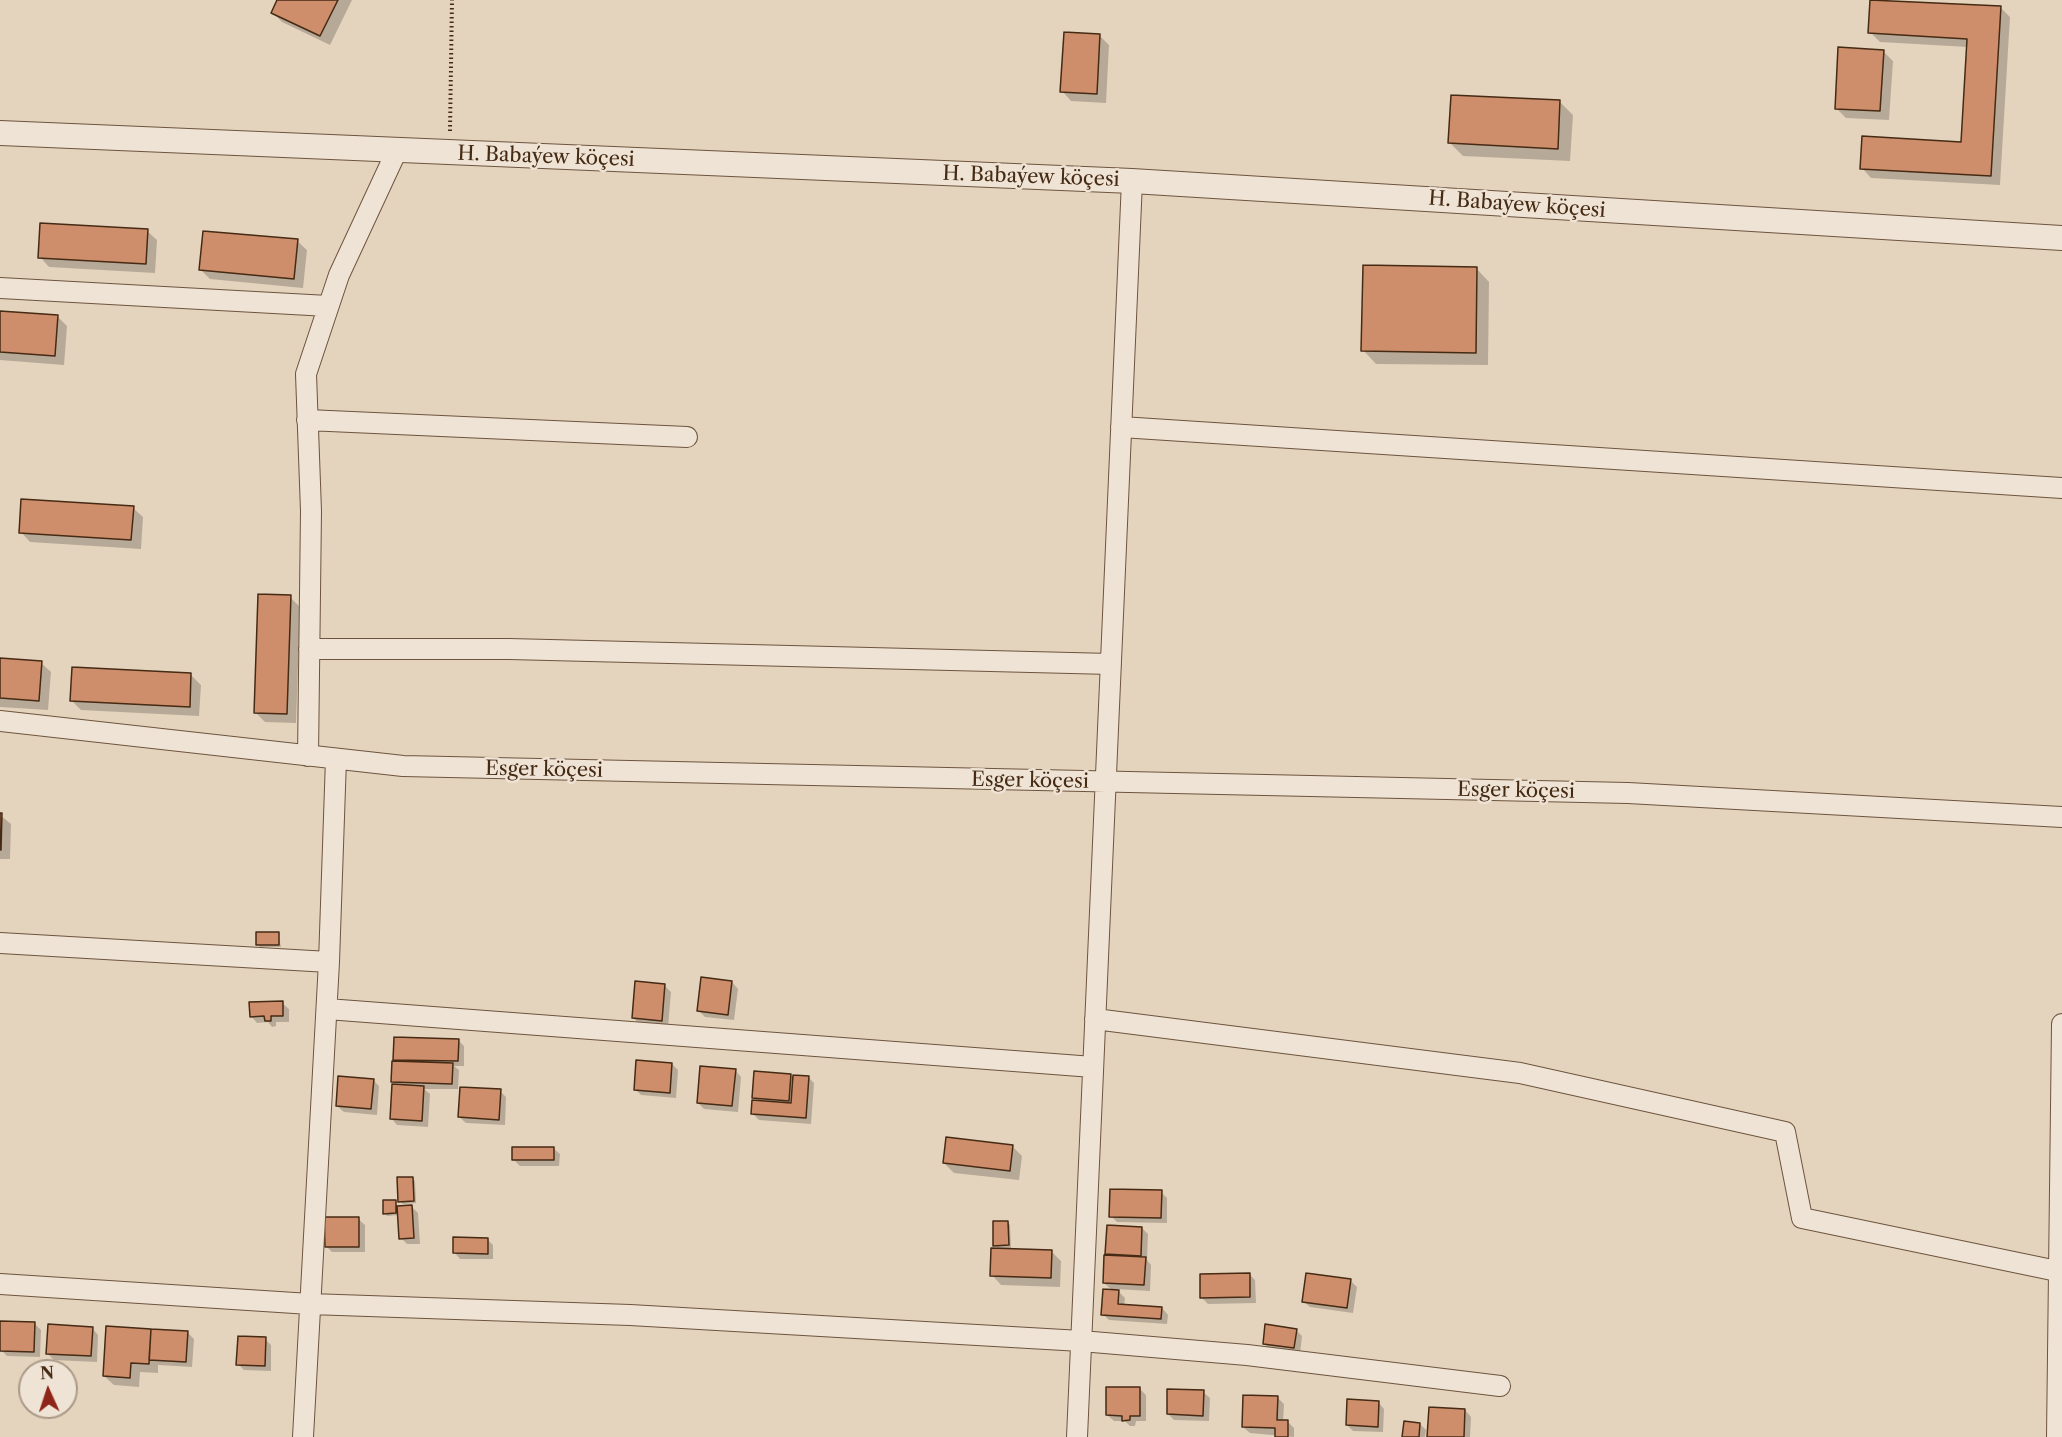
<!DOCTYPE html>
<html>
<head>
<meta charset="utf-8">
<style>
	body { margin:0 }
	#map { position:relative; width:2062px; height:1437px; overflow:hidden; background:#e5d4bd; font-family:"Libre Caslon Text",serif }
	canvas { display:block }
	.north { position:absolute; left:18px; top:1359px; width:60px; height:60px; box-sizing:border-box; background:#eee3d4; border:2px solid #aa9987; border-radius:50%; rotate:357deg; font-size:16px; font-weight:700; line-height:24px; text-align:center; color:#452a14 }
	.north::after { content:''; display:block; margin:auto; width:21px; height:27px; background:#8f2418; clip-path:polygon(50% 0,100% 100%,50% 72%,0 100%) }
</style>
</head>
<body>
<div id="map">
<canvas width="2062" height="1437"></canvas>
<div class="north">N</div>
</div>
<script>
const g = document.querySelector('canvas').getContext('2d');
g.lineJoin = 'round';
function fill(path, color) { g.fillStyle = color; g.fill(path, 'evenodd'); }
const toPath = rows => new Path2D(rows.map(r => 'M' + r).join(''));
function trace(path, color, width, dash) { g.strokeStyle = color; g.lineWidth = width; g.lineCap = dash ? 'butt' : 'round'; g.setLineDash(dash || []); g.stroke(path); }
function drawText(font, color, halo, rows, align = 'center') {
  g.font = font + ' "Libre Caslon Text",serif'; g.lineWidth = 5; g.setLineDash([]); g.textBaseline = 'middle'; g.strokeStyle = halo; g.fillStyle = color; for (const [text, x, y, turn = 0] of rows) {
    g.save(); g.translate(x, y); g.rotate((+turn || 0) * Math.PI / 180); g.textAlign = isNaN(turn) ? turn : align; if (halo) g.strokeText(text, 0, 0); g.fillText(text, 0, 0); g.restore();
  }
}
fill(toPath([
	[279,0,352,0,330,45,282,22,273,13],
	[1872,0,2000,7,2010,17,2000,185,1871,178,1862,168,1962,144,1968,47,1880,42,1870,32],
	[1099,35,1109,45,1106,103,1071,101,1062,91],
	[1883,51,1893,61,1889,120,1846,118,1836,108],
	[1560,102,1573,115,1570,161,1463,156,1449,142],
	[147,231,157,240,155,273,49,267,40,257],
	[297,241,307,250,303,288,210,279,200,269],
	[1476,268,1489,282,1488,365,1376,364,1363,350],
	[0,312,57,316,67,326,64,365,0,360],
	[133,508,143,517,141,549,30,542,21,532],
	[290,597,300,607,296,723,265,722,255,712],
	[0,660,41,663,51,672,48,710,0,707],
	[191,675,201,685,199,716,81,710,71,700],
	[0,815,11,824,10,859,0,859],
	[278,933,281,947,260,947,258,944],
	[732,982,738,989,734,1020,705,1017,699,1011],
	[665,986,671,992,668,1027,640,1024,633,1018],
	[282,1003,289,1009,289,1022,276,1022,276,1026,272,1027,268,1022,257,1023,251,1016],
	[458,1040,464,1046,464,1066,454,1066,459,1070,458,1089,424,1089,430,1094,428,1127,397,1125,391,1118,397,1086,393,1082,399,1063,395,1059],
	[672,1064,678,1070,676,1098,641,1095,635,1089],
	[735,1070,741,1077,738,1112,704,1109,698,1103],
	[791,1075,794,1079,808,1077,814,1083,811,1124,759,1120,753,1114,758,1102,754,1098],
	[373,1080,379,1086,377,1115,344,1112,337,1106],
	[500,1091,506,1097,505,1125,466,1123,459,1117],
	[1012,1146,1022,1156,1019,1180,954,1173,944,1163],
	[553,1148,560,1154,559,1166,520,1166,514,1160],
	[412,1178,415,1181,416,1203,403,1204,400,1201],
	[1161,1192,1167,1198,1167,1223,1117,1222,1111,1216],
	[395,1202,398,1208,412,1207,418,1213,420,1244,407,1244,401,1238,399,1215,387,1216,385,1213],
	[358,1219,365,1225,365,1252,332,1252,326,1246],
	[1008,1222,1010,1225,1011,1250,1051,1251,1061,1261,1060,1287,1001,1285,992,1275,999,1250,995,1245],
	[1108,1227,1142,1228,1148,1234,1147,1260,1151,1265,1150,1291,1116,1289,1125,1298,1124,1306,1162,1308,1168,1315,1167,1324,1109,1320,1103,1314,1113,1291,1104,1283],
	[487,1239,493,1245,493,1259,460,1259,454,1252],
	[1249,1274,1255,1280,1256,1303,1208,1304,1202,1298],
	[1350,1280,1357,1287,1353,1313,1310,1307,1303,1301],
	[35,1324,41,1330,40,1357,7,1356,1,1350],
	[92,1328,98,1335,97,1362,54,1360,48,1354],
	[1296,1330,1302,1336,1300,1354,1270,1350,1264,1343],
	[187,1332,194,1339,192,1367,158,1365,158,1373,140,1372,139,1387,114,1385,104,1376],
	[265,1339,271,1345,271,1371,244,1370,238,1364],
	[1140,1389,1146,1395,1146,1421,1136,1421,1135,1426,1130,1426,1125,1421,1114,1421,1107,1415],
	[1203,1392,1210,1398,1209,1421,1174,1420,1168,1414],
	[1277,1397,1284,1404,1283,1422,1288,1422,1294,1428,1294,1437,1250,1433,1243,1427],
	[1378,1402,1384,1409,1383,1432,1353,1431,1347,1425],
	[1465,1410,1471,1417,1470,1437,1429,1437],
	[1420,1424,1426,1430,1425,1437,1404,1437]
]), '#0003');
const building = toPath([
	[277,0,338,0,320,36,271,13,277,0],
	[1870,0,2001,6,1991,176,1860,169,1862,136,1961,142,1967,39,1868,33,1870,0],
	[1064,32,1100,34,1097,94,1060,92,1064,32],
	[1838,47,1884,50,1880,111,1835,109,1838,47],
	[1451,95,1560,100,1558,149,1448,143,1451,95],
	[40,223,148,229,146,264,38,258,40,223],
	[203,231,298,239,294,279,199,270,203,231],
	[1363,265,1477,267,1476,353,1361,351,1363,265],
	[0,311,58,315,55,356,0,352,0,311],
	[21,499,134,506,131,540,19,533,21,499],
	[258,594,291,595,287,714,254,713,258,594],
	[0,658,42,661,39,701,0,698,0,658],
	[72,667,191,673,190,707,70,701,72,667],
	[0,813,2,813,1,850,0,850,0,813],
	[256,932,279,932,279,945,256,945,256,932],
	[701,977,732,981,728,1015,697,1011,701,977],
	[635,981,665,984,662,1021,632,1018,635,981],
	[283,1001,283,1016,271,1016,271,1021,265,1021,264,1016,250,1017,249,1002,283,1001],
	[394,1037,459,1039,458,1061,393,1060,394,1037],
	[636,1060,672,1063,670,1093,634,1090,636,1060],
	[392,1061,453,1063,452,1084,391,1082,392,1061],
	[700,1066,736,1069,732,1106,697,1103,700,1066],
	[754,1071,791,1074,789,1101,752,1098,754,1071],
	[793,1075,809,1076,806,1118,751,1114,752,1100,791,1103,793,1075],
	[338,1076,374,1079,371,1109,336,1106,338,1076],
	[392,1084,424,1086,422,1121,390,1119,392,1084],
	[460,1087,501,1089,499,1120,458,1117,460,1087],
	[946,1137,1013,1145,1010,1171,943,1163,946,1137],
	[512,1147,554,1147,554,1160,512,1160,512,1147],
	[397,1177,413,1177,414,1201,398,1202,397,1177],
	[1110,1189,1162,1190,1161,1218,1109,1217,1110,1189],
	[383,1200,396,1200,396,1213,383,1214,383,1200],
	[412,1205,414,1238,399,1239,397,1206,412,1205],
	[324,1217,359,1217,359,1247,325,1247,324,1217],
	[993,1221,1008,1221,1009,1245,993,1246,993,1221],
	[1107,1225,1142,1227,1141,1256,1105,1254,1107,1225],
	[453,1237,488,1238,488,1254,453,1253,453,1237],
	[991,1248,1052,1250,1051,1278,990,1276,991,1248],
	[1104,1255,1146,1257,1144,1285,1103,1283,1104,1255],
	[1250,1273,1250,1297,1200,1298,1200,1274,1250,1273],
	[1306,1273,1351,1279,1347,1308,1302,1302,1306,1273],
	[1103,1289,1119,1290,1118,1304,1162,1307,1161,1319,1101,1315,1103,1289],
	[0,1321,35,1322,34,1352,0,1351,0,1321],
	[48,1324,93,1327,91,1356,46,1354,48,1324],
	[1265,1324,1297,1329,1294,1348,1263,1344,1265,1324],
	[106,1326,151,1329,149,1364,131,1363,130,1378,103,1376,106,1326],
	[151,1329,188,1331,186,1362,149,1360,151,1329],
	[238,1336,266,1337,265,1366,236,1365,238,1336],
	[1106,1387,1140,1387,1140,1416,1130,1416,1130,1420,1122,1421,1122,1416,1106,1415,1106,1387],
	[1167,1389,1204,1390,1203,1416,1167,1414,1167,1389],
	[1243,1395,1278,1396,1277,1420,1288,1420,1288,1437,1275,1437,1275,1428,1242,1427,1243,1395],
	[1347,1399,1379,1401,1378,1427,1346,1425,1347,1399],
	[1429,1407,1465,1409,1464,1437,1427,1437,1429,1407],
	[1404,1421,1420,1423,1419,1437,1402,1437,1404,1421]
]);
fill(building, '#ce8d6b');
trace(building, '#452a14', 1.5);
const minor = toPath([
	[0,288,328,306],
	[307,420,687,437],
	[1121,427,2062,488],
	[309,649,509,649,1111,664],
	[0,721,403,766,1628,793,2062,817],
	[308,756,311,511,306,374,339,275,398,148],
	[0,943,329,962],
	[327,1009,1093,1067],
	[1095,1019,1520,1073,1785,1132,1802,1218,2057,1271],
	[0,1284,310,1304,630,1315,1081,1341,1247,1355,1500,1386],
	[303,1437,329,962,336,759],
	[1077,1437,1132,181],
	[2057,1437,2062,1024]
]);
const tertiary = toPath([
	[0,133,1132,181,2062,238]
]);
trace(minor, '#6d543e', 22);
trace(tertiary, '#6d543e', 26);
trace(toPath([
	[450,131,452,0]
]), '#452a14', 4, [1.5, 3]);
trace(minor, '#eee3d4', 20);
trace(tertiary, '#eee3d4', 24);
drawText('20px', '#452a14', '#eee3d4', [
	["H. Babaýew köçesi",546,157,2],
	["H. Babaýew köçesi",1031,177,2],
	["H. Babaýew köçesi",1517,205,4],
	["Esger köçesi",544,770,1],
	["Esger köçesi",1030,781,1],
	["Esger köçesi",1516,791,1]
]);
</script>
</body>
</html>
